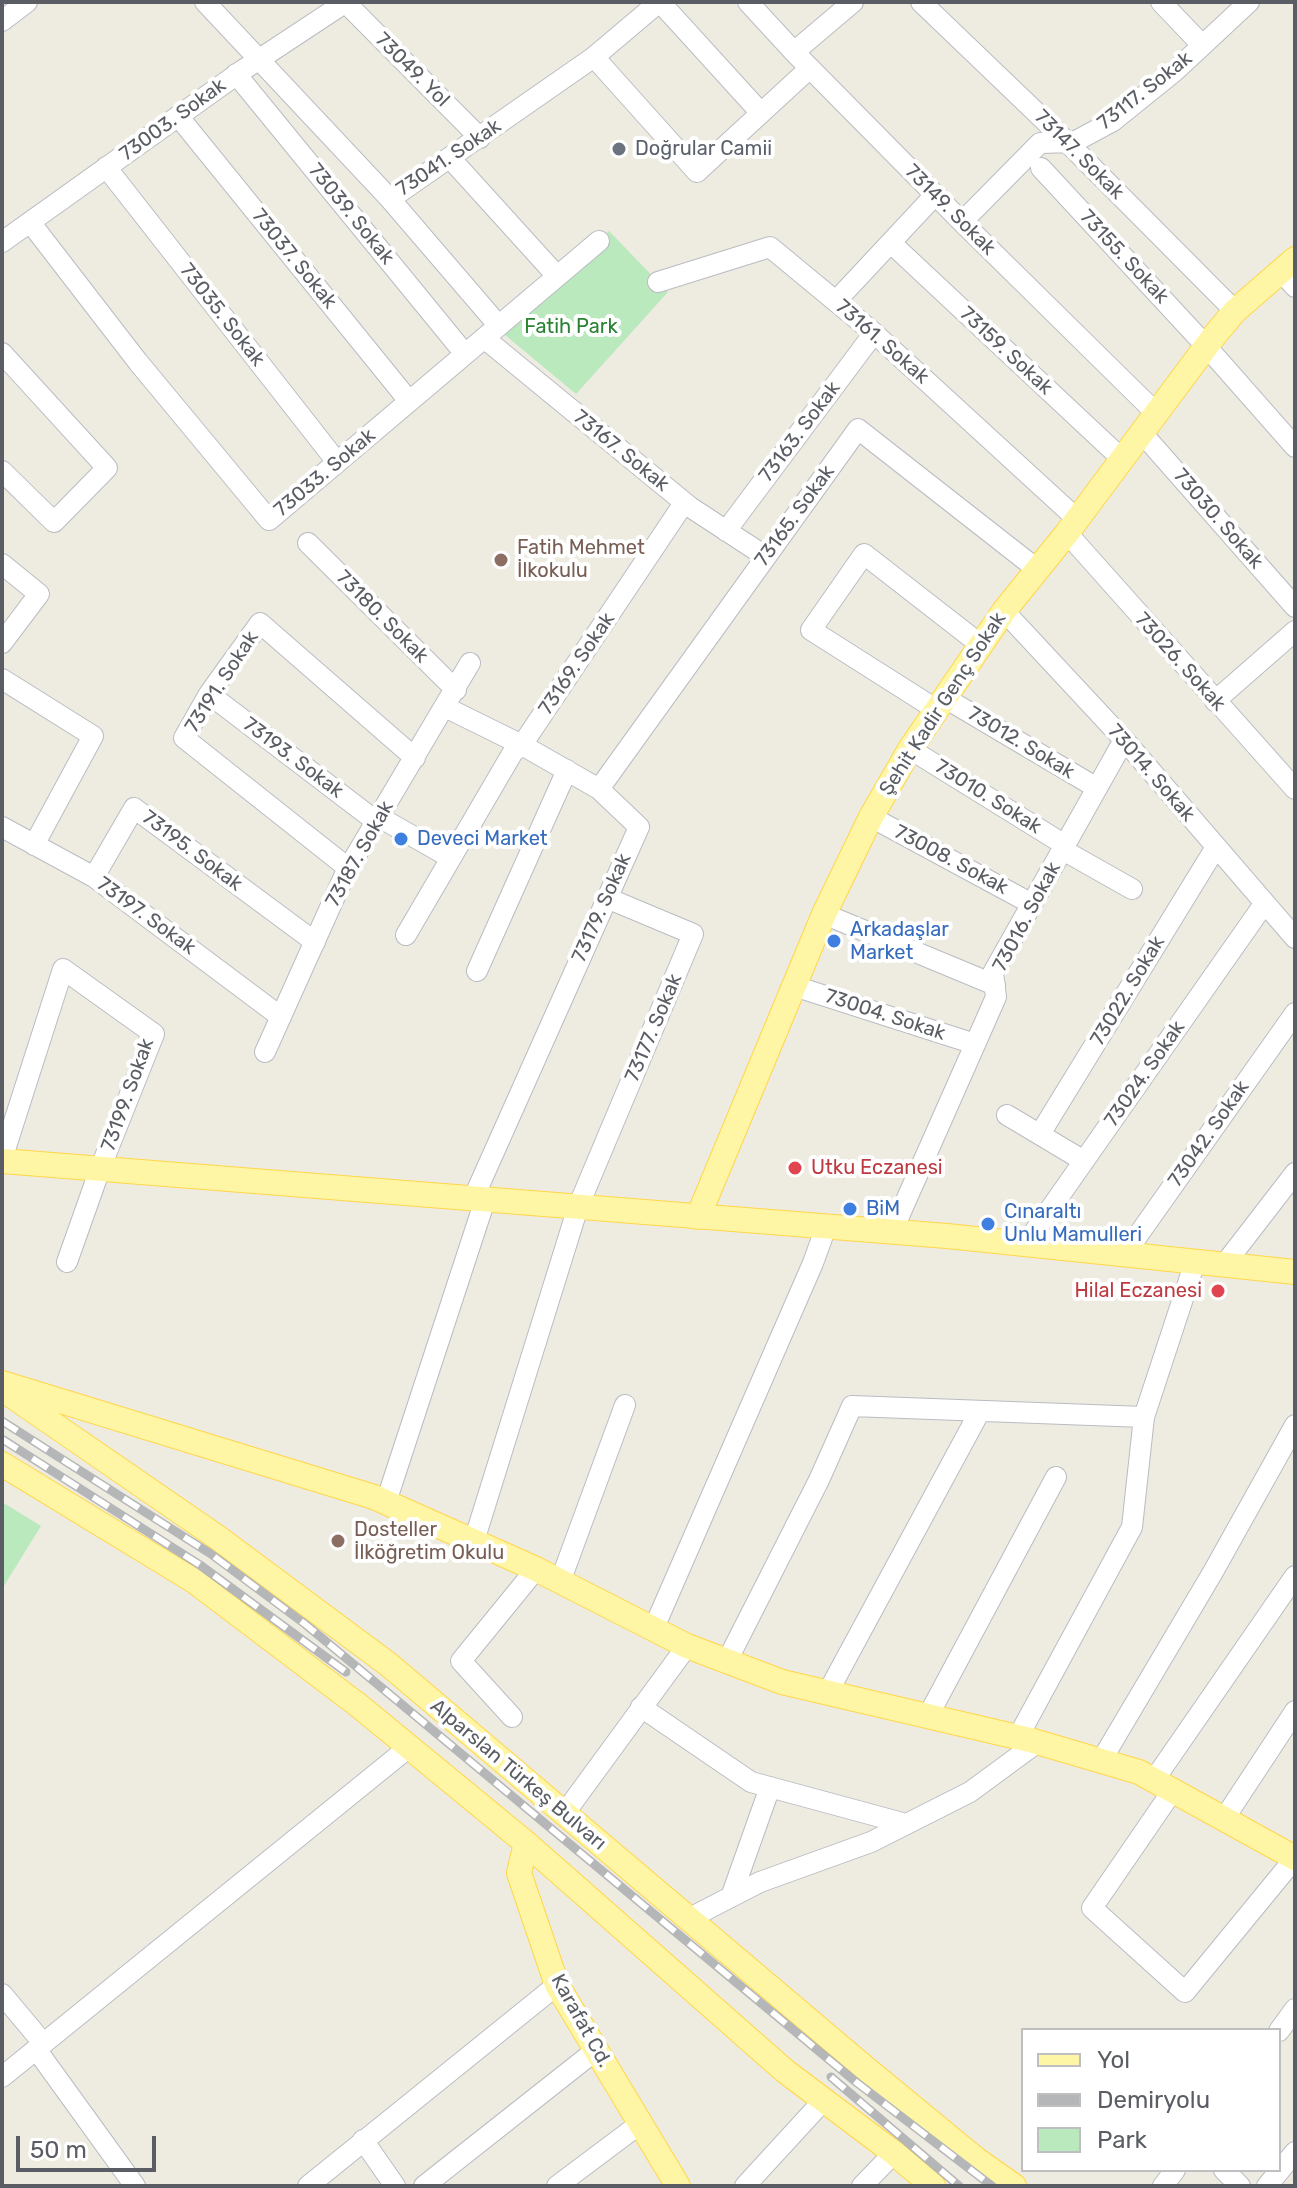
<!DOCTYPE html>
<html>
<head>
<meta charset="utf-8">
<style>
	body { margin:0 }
	#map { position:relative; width:1297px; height:2188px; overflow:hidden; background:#eeece1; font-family:Rubik,sans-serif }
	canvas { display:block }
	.frame { position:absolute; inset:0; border:4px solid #5a5e64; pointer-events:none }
	.legend { position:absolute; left:1021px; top:2028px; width:260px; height:144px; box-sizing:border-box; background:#fff; border:2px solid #bdbfc1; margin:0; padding:10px 14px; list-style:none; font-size:24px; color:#5a5e64 }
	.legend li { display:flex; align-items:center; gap:16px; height:40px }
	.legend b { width:40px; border:2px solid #bdbfc1 }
	.scale { position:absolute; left:16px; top:2136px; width:140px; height:36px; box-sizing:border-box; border:4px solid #5a5e64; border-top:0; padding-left:10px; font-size:24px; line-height:28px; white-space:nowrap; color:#5a5e64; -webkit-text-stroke:6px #fff; paint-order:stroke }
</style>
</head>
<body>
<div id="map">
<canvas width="1297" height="2188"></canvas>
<div class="frame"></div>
<ul class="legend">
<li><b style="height:10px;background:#fff6a5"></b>Yol</li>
<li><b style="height:10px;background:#b5b6b7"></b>Demiryolu</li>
<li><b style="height:22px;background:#bae9bd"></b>Park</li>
</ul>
<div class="scale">50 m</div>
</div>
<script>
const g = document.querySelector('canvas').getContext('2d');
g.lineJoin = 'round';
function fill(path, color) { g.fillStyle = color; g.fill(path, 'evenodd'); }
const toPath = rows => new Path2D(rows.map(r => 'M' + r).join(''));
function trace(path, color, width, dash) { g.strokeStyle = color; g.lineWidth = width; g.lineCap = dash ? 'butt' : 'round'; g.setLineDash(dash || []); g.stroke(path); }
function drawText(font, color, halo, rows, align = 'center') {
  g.font = font + ' Rubik,sans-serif'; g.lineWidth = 8; g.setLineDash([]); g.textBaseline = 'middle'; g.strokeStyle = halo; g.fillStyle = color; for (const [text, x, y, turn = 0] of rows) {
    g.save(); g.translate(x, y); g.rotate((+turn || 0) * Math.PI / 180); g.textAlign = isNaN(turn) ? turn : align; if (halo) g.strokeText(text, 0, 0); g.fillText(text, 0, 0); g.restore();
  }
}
fill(toPath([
	[609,231,668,292,576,394,499,330],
	[2,1502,41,1526,2,1589]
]), '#bae9bd');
const minor = toPath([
	[205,2,390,199,594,57,659,2],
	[345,2,480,138],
	[660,2,761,113],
	[748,2,794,52,962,222,1156,413],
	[921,2,1067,142,1235,311],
	[1161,2,1202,45],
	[2,21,27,2],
	[794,52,853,2],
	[594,57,697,172,810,68],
	[236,74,465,354],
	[178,116,409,401],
	[450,158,557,276],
	[106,167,337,462],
	[1041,168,1206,346,1295,447],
	[390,199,499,326],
	[30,222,138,362,269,520,599,241],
	[962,222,1040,143,1074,142,1113,121,1175,71,1249,2],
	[2,242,243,70,346,2],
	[891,243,1122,459],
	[1281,271,1295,287],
	[658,282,770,247,874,333,1077,519],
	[836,301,935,195],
	[484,338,690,507,765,556],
	[2,353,107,468,54,522,2,471],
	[1141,432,1295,607],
	[726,531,874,333],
	[1067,533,1295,789],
	[308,543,456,690],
	[2,564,39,594,2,643],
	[1004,611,1126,742,1295,938],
	[2,679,93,736,34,845],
	[209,694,377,822],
	[945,698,1097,788],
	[1215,701,1295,631],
	[445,707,522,745,599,789,639,827,473,1199],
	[937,710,811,630,864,554,981,645],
	[910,749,1065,845],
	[599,789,858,429,1038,570],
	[379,817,451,858],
	[871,817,1032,904],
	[2,827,94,877,281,1017],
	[1063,850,1132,889],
	[348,868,184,738,209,694,260,623,415,758],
	[94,877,134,808,315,942],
	[824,914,995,985],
	[406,935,513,752,522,745,684,503],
	[477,971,567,770],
	[794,986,975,1044],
	[265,1052,346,872,470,663],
	[1007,1115,1084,1161],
	[1040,1134,1216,847],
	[2,1159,63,969,154,1034,100,1169,67,1262],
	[892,1232,996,997,993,973,1124,740],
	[1025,1245,1264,904],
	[1124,1255,1295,1013],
	[1224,1265,1295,1173],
	[386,1502,485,1200],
	[474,1541,578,1207,693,934,607,898],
	[560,1582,625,1405],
	[653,1630,813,1263,826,1227],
	[727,1661,819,1480,852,1406,1144,1417,1195,1262],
	[828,1692,980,1411],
	[641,1707,751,1782,906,1824],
	[928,1716,1056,1477],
	[512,1717,461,1661,536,1569],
	[1018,1737,1132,1527,1144,1417],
	[1101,1761,1213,1572,1295,1425],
	[1154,1780,1295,1576],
	[1173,1790,1092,1908,1185,1992,1295,1858],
	[564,1814,687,1646],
	[1224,1819,1295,1711],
	[731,1897,770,1787],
	[688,1919,760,1882,871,1842,970,1792,1038,1742],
	[2,1994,43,2043],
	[1279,2031,1295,2009],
	[36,2049,135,2186],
	[2,2077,408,1748],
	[363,2140,395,2186],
	[1224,2170,1240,2186],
	[308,2186,557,1985],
	[424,2186,595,2051],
	[557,2186,641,2123],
	[745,2186,823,2101],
	[862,2186,894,2153],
	[1163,2186,1175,2170],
	[1267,2186,1295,2152]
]);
const major = toPath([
	[2,1161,947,1236,1295,1272],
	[698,1217,824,914,871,817,910,749,1004,611,1067,533,1214,336,1235,311,1295,259],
	[2,1383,374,1497,536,1569,687,1646,782,1682,1030,1740,1139,1772,1295,1858],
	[5,1391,217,1537,388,1664,864,2067,977,2160,1014,2186],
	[2,1464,194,1581,358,1705,526,1843,785,2071,894,2153,933,2186],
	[526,1843,519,1873,557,1985,678,2186]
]);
trace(minor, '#b9bcc2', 22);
trace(major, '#ffd649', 26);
trace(minor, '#fff', 20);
trace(major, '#fff6a5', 24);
const rail = toPath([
	[2,1421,211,1554,305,1624,856,2082,992,2186],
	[2,1439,200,1565,346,1672],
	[831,2077,959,2186]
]);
trace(rail, '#b5b6b7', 9);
trace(rail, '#fff', 6, [18]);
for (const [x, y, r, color] of [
	[619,149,8,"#6b7280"],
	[501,560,8,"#8d6e63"],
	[401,839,8,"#3f7fe0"],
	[834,941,8,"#3f7fe0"],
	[795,1168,8,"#e0444e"],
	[850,1209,8,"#3f7fe0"],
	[988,1224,8,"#3f7fe0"],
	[1218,1291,8,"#e0444e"],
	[338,1541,8,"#8d6e63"]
]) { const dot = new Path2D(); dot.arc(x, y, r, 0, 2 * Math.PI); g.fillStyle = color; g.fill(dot); trace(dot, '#fff', 3); }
drawText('20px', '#5a5e64', '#fff', [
	["73049. Yol",412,70,45],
	["73117. Sokak",1145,91,-38],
	["73003. Sokak",173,120,-36],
	["73147. Sokak",1079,155,45],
	["73041. Sokak",449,158,-34],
	["73149. Sokak",950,210,45],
	["73039. Sokak",351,214,51],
	["73155. Sokak",1124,257,47],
	["73037. Sokak",294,259,51],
	["73035. Sokak",222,315,52],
	["73161. Sokak",882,342,41],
	["73159. Sokak",1006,351,43],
	["73163. Sokak",800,432,-53],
	["73167. Sokak",621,451,39],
	["73033. Sokak",325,473,-40],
	["73165. Sokak",795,516,-54],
	["73030. Sokak",1218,519,49],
	["73180. Sokak",382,617,45],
	["73026. Sokak",1180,662,48],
	["73169. Sokak",577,664,-56],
	["73191. Sokak",222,682,-57],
	["Şehit Kadir Genç Sokak",943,704,-57],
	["73012. Sokak",1021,743,31],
	["73193. Sokak",293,758,37],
	["73014. Sokak",1151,773,49],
	["73010. Sokak",988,797,32],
	["73195. Sokak",192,851,37],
	["73187. Sokak",360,854,-61],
	["73008. Sokak",951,860,28],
	["73179. Sokak",602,908,-66],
	["73197. Sokak",146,916,36],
	["73016. Sokak",1027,917,-62],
	["73022. Sokak",1128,991,-59],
	["73004. Sokak",885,1015,18],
	["73177. Sokak",654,1028,-67],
	["73024. Sokak",1145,1074,-55],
	["73199. Sokak",128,1095,-70],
	["73042. Sokak",1209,1134,-55],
	["Alparslan Türkeş Bulvarı",518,1775,40],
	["Karafat Cd.",581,2021,61]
]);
drawText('20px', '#5b616d', '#fff', [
	["Doğrular Camii",635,149]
], 'left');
drawText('20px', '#2a8233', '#fff', [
	["Fatih Park",571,327]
]);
drawText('20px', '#785e54', '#fff', [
	["Fatih Mehmet",517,548],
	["İlkokulu",517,571],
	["Dosteller",354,1530],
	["İlköğretim Okulu",354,1553]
], 'left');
drawText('20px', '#366cbe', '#fff', [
	["Deveci Market",417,839],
	["Arkadaşlar",850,930],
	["Market",850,953],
	["BiM",866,1209],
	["Cınaraltı",1004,1212],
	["Unlu Mamulleri",1004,1235]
], 'left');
drawText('20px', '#be3a42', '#fff', [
	["Utku Eczanesi",811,1168],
	["Hilal Eczanesi",1202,1291,"right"]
], 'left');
</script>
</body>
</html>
